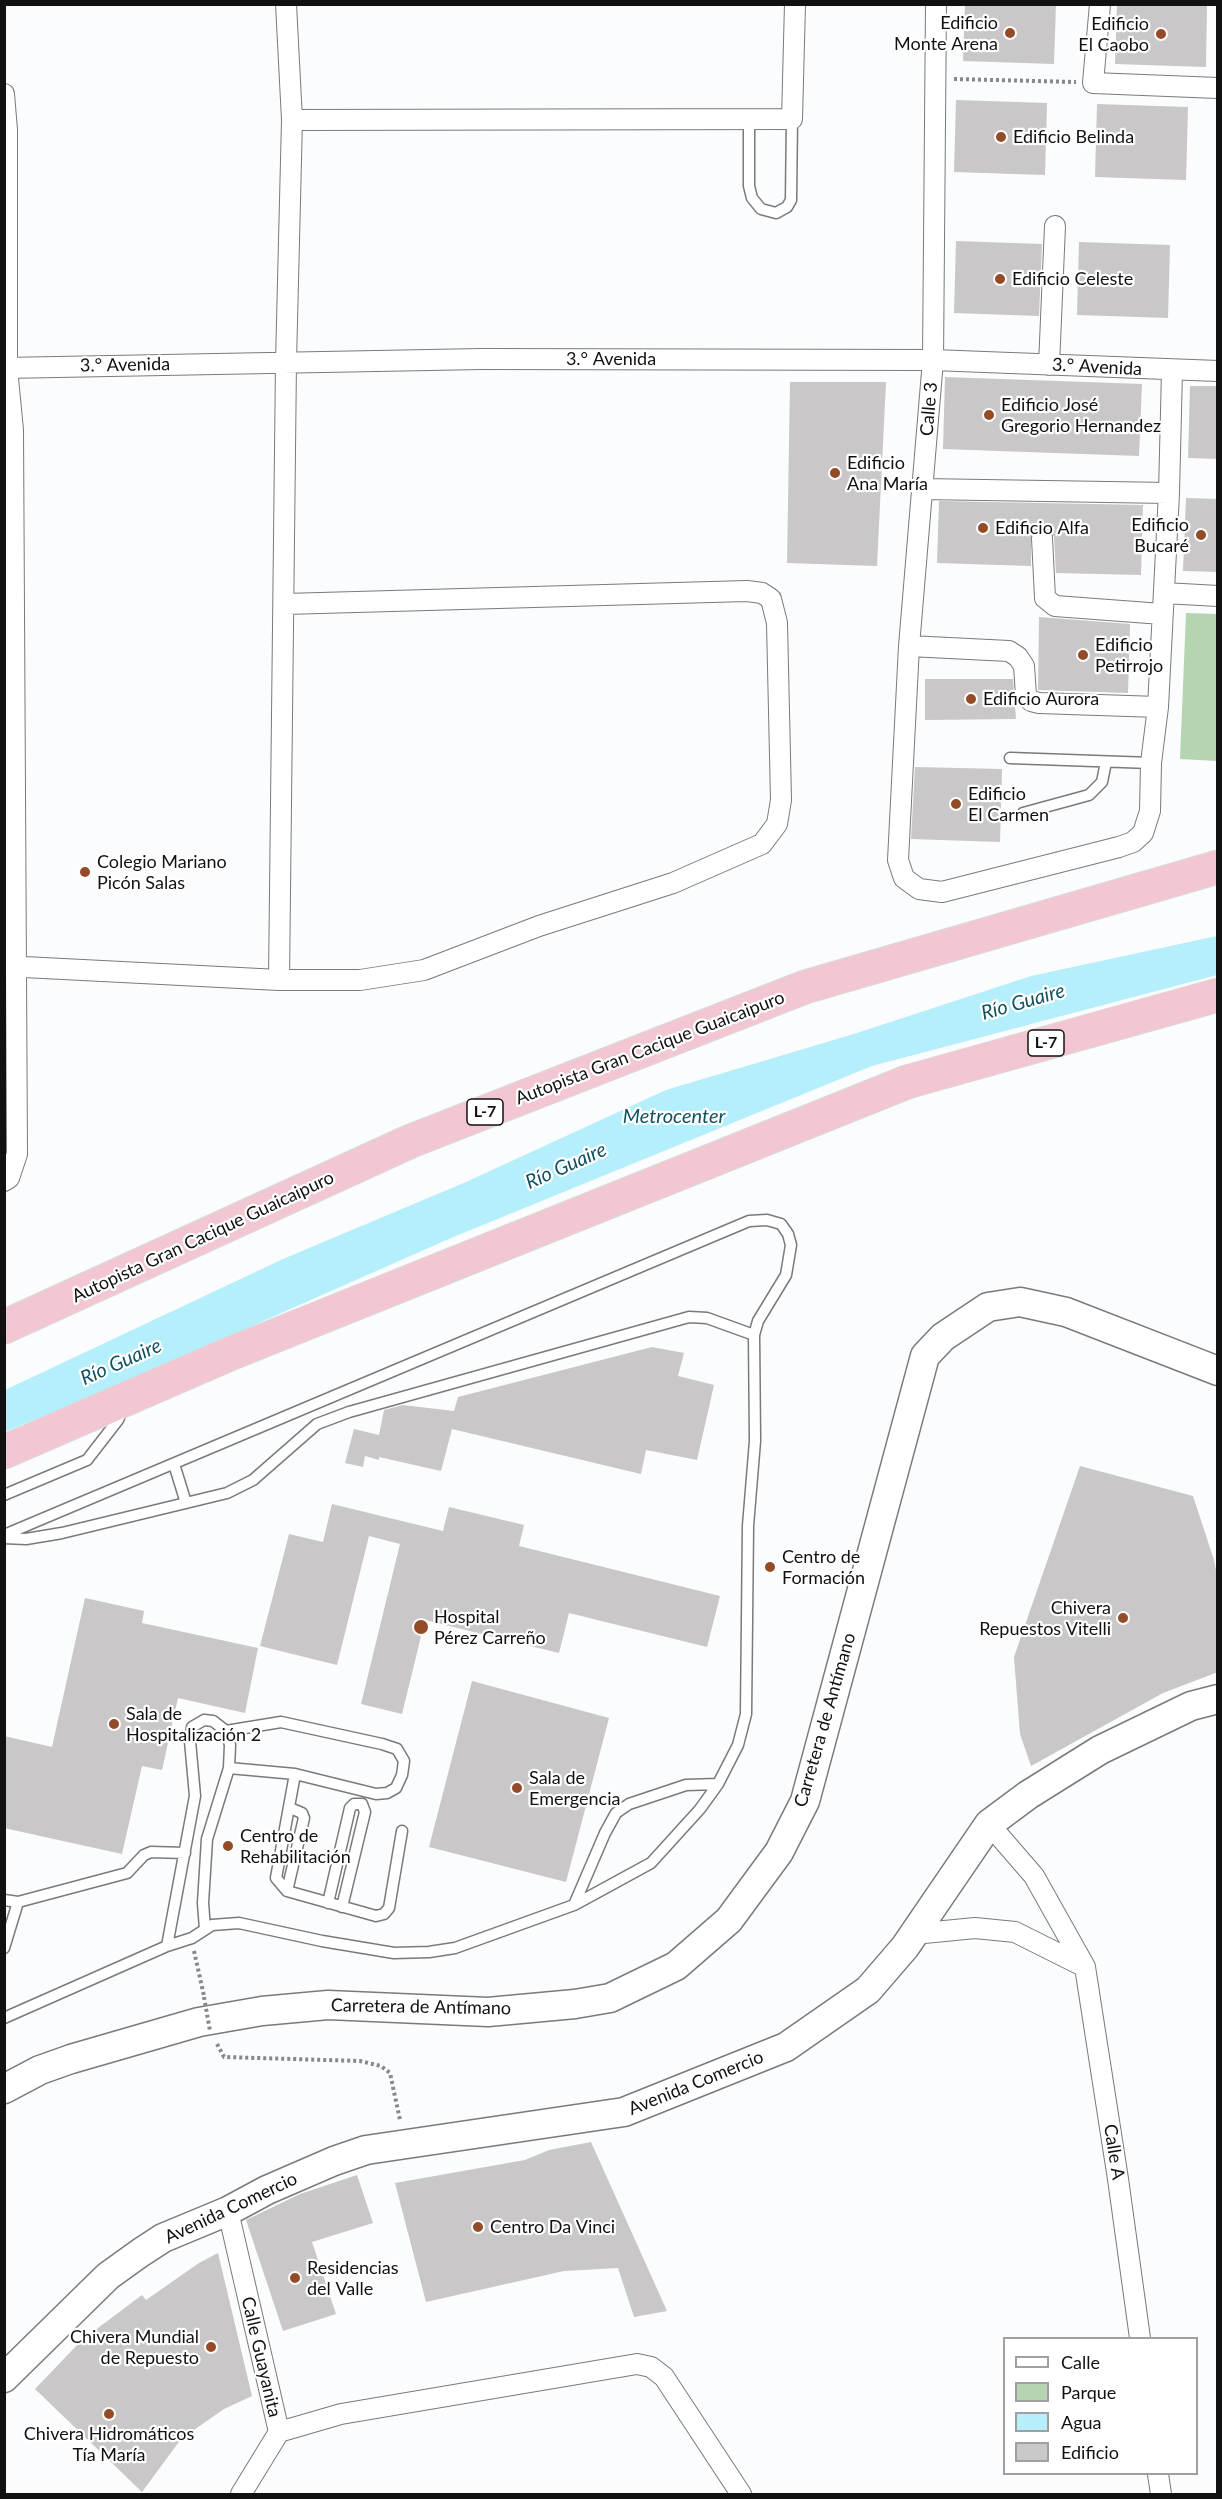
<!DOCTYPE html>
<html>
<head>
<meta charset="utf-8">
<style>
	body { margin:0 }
	#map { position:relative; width:1222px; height:2499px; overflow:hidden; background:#fafcfd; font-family:Lato,sans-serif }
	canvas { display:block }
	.frame { position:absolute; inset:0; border:6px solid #111112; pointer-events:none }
	.legend { position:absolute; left:1003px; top:2337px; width:195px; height:138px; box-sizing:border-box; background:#fff; border:2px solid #a0a0a0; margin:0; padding:8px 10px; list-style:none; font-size:18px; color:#111112 }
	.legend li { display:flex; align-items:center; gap:12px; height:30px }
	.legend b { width:30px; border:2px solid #a0a0a0 }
</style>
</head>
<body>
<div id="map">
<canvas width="1222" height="2499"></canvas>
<div class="frame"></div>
<ul class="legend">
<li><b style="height:8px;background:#fff"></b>Calle</li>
<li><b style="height:16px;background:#b4d5b0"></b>Parque</li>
<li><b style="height:16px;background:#b4effb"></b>Agua</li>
<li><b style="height:16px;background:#c9c7c8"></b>Edificio</li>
</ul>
</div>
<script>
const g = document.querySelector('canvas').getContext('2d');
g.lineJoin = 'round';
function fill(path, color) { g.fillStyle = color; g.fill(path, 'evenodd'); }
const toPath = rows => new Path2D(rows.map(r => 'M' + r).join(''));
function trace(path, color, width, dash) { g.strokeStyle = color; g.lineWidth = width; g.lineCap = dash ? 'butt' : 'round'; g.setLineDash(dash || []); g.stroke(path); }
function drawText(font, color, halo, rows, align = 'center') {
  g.font = font + ' Lato,sans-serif'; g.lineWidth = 4.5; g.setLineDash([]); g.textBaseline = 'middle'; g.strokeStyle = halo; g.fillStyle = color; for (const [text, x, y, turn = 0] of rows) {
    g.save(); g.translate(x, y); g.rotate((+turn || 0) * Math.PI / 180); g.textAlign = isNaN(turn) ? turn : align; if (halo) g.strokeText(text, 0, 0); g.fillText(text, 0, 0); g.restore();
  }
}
fill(toPath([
	[1186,613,1217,614,1217,761,1180,759]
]), '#b4d5b0');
fill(toPath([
	[1217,936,1217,975,872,1066,451,1238,114,1387,5,1432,5,1390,283,1259,466,1182,666,1090,857,1033,1031,976]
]), '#b4effb');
fill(toPath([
	[965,4,1056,4,1054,64,963,61],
	[1117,4,1207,4,1206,67,1115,64],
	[956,100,1047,103,1045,175,954,172],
	[1097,104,1188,107,1186,180,1095,177],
	[956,241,1042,244,1039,316,954,313],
	[1079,242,1170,245,1168,318,1077,315],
	[945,377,1142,384,1139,456,943,449],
	[790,382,886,382,877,566,787,563],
	[1190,386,1218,386,1218,459,1188,458],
	[1186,498,1218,499,1218,572,1183,571],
	[939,501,1143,505,1141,575,1056,573,1054,537,1048,528,1042,526,1035,528,1031,533,1031,566,937,563],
	[1039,617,1130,624,1128,693,1038,690],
	[925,679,1013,679,1016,719,925,720],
	[915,767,1002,769,1000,842,911,839],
	[652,1347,684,1353,678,1376,714,1385,697,1460,646,1450,641,1474,452,1429,441,1471,379,1457,379,1460,365,1456,363,1467,345,1463,354,1429,379,1435,384,1410,403,1405,454,1411,458,1397],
	[1080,1466,1193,1496,1214,1560,1218,1580,1218,1672,1163,1693,1031,1766,1020,1734,1014,1657],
	[332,1504,443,1531,449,1507,524,1525,519,1546,720,1596,707,1647,569,1613,559,1653,425,1620,402,1714,361,1704,400,1544,369,1536,337,1665,260,1646,289,1534,323,1542],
	[85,1598,144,1611,142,1623,258,1648,245,1713,178,1698,162,1770,142,1766,122,1854,4,1828,4,1736,52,1747],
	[472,1681,609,1718,566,1882,429,1847],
	[591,2142,667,2311,634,2317,618,2268,564,2271,426,2302,395,2183,525,2160,549,2150],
	[357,2175,373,2223,312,2242,336,2314,283,2331,246,2220,300,2194],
	[218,2253,252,2396,224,2409,181,2439,142,2492,35,2389,82,2340,142,2295,146,2300,199,2263]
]), '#c9c7c8');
const lane = toPath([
	[749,119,749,186,752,198,761,209,776,213,787,207,791,200,792,119],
	[1010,758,1151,763],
	[1023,813,1089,795,1102,782,1106,762],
	[174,1464,186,1503],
	[4,1495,87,1460,118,1420,123,1408],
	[4,1535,749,1221,767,1220,781,1224,788,1234,791,1245,786,1275,758,1321,754,1335,755,1441,748,1526,746,1714,738,1745,718,1784,700,1809,651,1863,574,1905,455,1948,429,1952,394,1953,322,1941,239,1923,212,1925,192,1938,167,1946,4,2018],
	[4,1538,26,1539,62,1533,227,1493,253,1480,317,1424,349,1412,689,1317,707,1318,754,1335],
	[226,1731,281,1722,382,1744,397,1749,404,1761,402,1775,396,1788,387,1793,376,1794,295,1774,229,1768],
	[295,1774,276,1878,287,1891,376,1916,384,1914,389,1908,402,1831],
	[287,1891,304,1818,302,1813,290,1808],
	[4,1900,18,1902,127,1873,144,1855,151,1852,185,1853],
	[328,1903,350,1808,354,1804,362,1804,365,1812,342,1907],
	[574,1905,605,1833,616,1813,629,1804,686,1785,718,1784],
	[167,1946,195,1796,190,1741,192,1727,204,1720,213,1721,226,1731,230,1745,229,1768,207,1839,203,1903,205,1929],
	[4,1948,18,1902]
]);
const street = toPath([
	[936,4,933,360,909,646,898,860,904,878,919,889,942,892,1119,847,1133,842,1143,833,1150,811,1151,763,1158,707,1169,493,1172,371],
	[1100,4,1093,83,1218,88],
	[4,94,7,130,7,368,13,430,17,1154,9,1178,4,1181],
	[292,120,792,119,795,4],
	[1049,365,1055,226],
	[4,368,482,359,933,360,1218,371],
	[922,489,1169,493],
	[1042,538,1045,598,1055,606,1162,614],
	[1164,593,1218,596],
	[909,646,1009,651,1018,657,1024,666,1026,695,1031,701,1039,703,1158,707],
	[4,966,279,980,360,980,424,970,539,926,673,883,762,844,777,824,781,800,777,623,771,599,762,593,747,591,285,604],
	[279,980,286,362,292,120,286,4],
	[989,1824,1034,1876,1085,1967,1118,2179,1140,2338],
	[914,1934,975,1928,1015,1932,1085,1967],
	[228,2211,279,2432,241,2494],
	[279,2432,341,2414,637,2364,651,2367,664,2377,741,2494],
	[1158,2474,1161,2494]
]);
const secondary = toPath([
	[4,2089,40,2070,71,2059,199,2022,262,2011,328,2005,488,2012,575,2004,610,1998,676,1966,729,1920,779,1852,805,1801,925,1356,943,1337,988,1307,1020,1302,1066,1312,1218,1371],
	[4,2378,108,2276,140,2253,163,2238,228,2211,267,2190,334,2161,366,2150,624,2112,786,2047,868,1990,905,1947,989,1824,1028,1795,1100,1750,1191,1706,1218,1699]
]);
const highway = toPath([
	[4,1327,411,1141,805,987,1218,867],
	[4,1452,232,1353,907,1082,1218,995]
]);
trace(lane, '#797a7b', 13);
trace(street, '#797a7b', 22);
trace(secondary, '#797a7b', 31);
trace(highway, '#d9d9d9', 35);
trace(toPath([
	[954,79,1076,82],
	[194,1951,204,1996],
	[217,2044,224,2057,360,2061,381,2066,390,2073,400,2120]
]), '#878889', 4, [3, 3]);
trace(lane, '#fff', 10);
trace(street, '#fff', 20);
trace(secondary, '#fff', 28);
trace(highway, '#f3c7d2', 33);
trace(toPath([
	[204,1997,210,2031]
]), '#878889', 4, [3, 3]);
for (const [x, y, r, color] of [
	[1010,33,6,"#934b28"],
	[1161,34,6,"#934b28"],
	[1001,137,6,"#934b28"],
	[1000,279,6,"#934b28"],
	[989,415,6,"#934b28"],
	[835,473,6,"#934b28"],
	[983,528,6,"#934b28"],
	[1201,535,6,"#934b28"],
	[1083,655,6,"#934b28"],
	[971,699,6,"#934b28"],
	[956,804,6,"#934b28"],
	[85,872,6,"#934b28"],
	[770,1567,6,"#934b28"],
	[1123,1618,6,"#934b28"],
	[421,1627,8,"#934b28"],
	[114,1724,6,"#934b28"],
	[517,1788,6,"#934b28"],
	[228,1846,6,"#934b28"],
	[478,2227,6,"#934b28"],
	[295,2278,6,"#934b28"],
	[211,2347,6,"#934b28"],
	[109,2414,6,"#934b28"]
]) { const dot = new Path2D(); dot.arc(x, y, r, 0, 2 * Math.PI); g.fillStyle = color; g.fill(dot); trace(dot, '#fff', 2); }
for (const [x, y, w] of [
	[1046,1043,36],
	[485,1112,36]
]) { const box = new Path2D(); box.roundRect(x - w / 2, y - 13, w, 26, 4.5); g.fillStyle = '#fff'; g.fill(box); trace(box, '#111112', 1.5); }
drawText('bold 16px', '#111112', null, [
	["L-7",1046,1043],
	["L-7",485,1112]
]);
drawText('18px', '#111112', '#fff', [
	["Edificio",998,23,"right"],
	["Monte Arena",998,44,"right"],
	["Edificio",1149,24,"right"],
	["El Caobo",1149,45,"right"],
	["Edificio Belinda",1013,137],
	["Edificio Celeste",1012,279],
	["Edificio José",1001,405],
	["Gregorio Hernandez",1001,426],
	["Edificio",847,463],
	["Ana María",847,484],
	["Edificio",1189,525,"right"],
	["Bucaré",1189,546,"right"],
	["Edificio Alfa",995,528],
	["Edificio",1095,645],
	["Petirrojo",1095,666],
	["Edificio Aurora",983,699],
	["Edificio",968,794],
	["El Carmen",968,815],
	["Colegio Mariano",97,862],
	["Picón Salas",97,883],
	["Centro de",782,1557],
	["Formación",782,1578],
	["Chivera",1111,1608,"right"],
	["Repuestos Vitelli",1111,1629,"right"],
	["Hospital",434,1617],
	["Pérez Carreño",434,1638],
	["Sala de",126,1714],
	["Hospitalización 2",126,1735],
	["Sala de",529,1778],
	["Emergencia",529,1799],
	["Centro de",240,1836],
	["Rehabilitación",240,1857],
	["Centro Da Vinci",490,2227],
	["Residencias",307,2268],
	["del Valle",307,2289],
	["Chivera Mundial",199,2337,"right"],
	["de Repuesto",199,2358,"right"],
	["Chivera Hidromáticos",109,2434,"center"],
	["Tía María",109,2455,"center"]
], 'left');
drawText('18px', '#111112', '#fff', [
	["3.° Avenida",611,359],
	["3.° Avenida",125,365,-1],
	["3.° Avenida",1097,367,3],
	["Calle 3",929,409,-85],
	["Autopista Gran Cacique Guaicaipuro",650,1048,-21],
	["Autopista Gran Cacique Guaicaipuro",203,1237,-25],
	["Carretera de Antímano",825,1720,-74],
	["Carretera de Antímano",421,2007,1],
	["Avenida Comercio",696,2083,-22],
	["Calle A",1114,2152,81],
	["Avenida Comercio",231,2208,-25],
	["Calle Guayanita",261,2357,77]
]);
drawText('italic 20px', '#10525d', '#fff', [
	["Río Guaire",1023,1002,-16],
	["Metrocenter",674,1117],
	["Río Guaire",566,1166,-24],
	["Río Guaire",121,1362,-24]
]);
</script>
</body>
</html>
